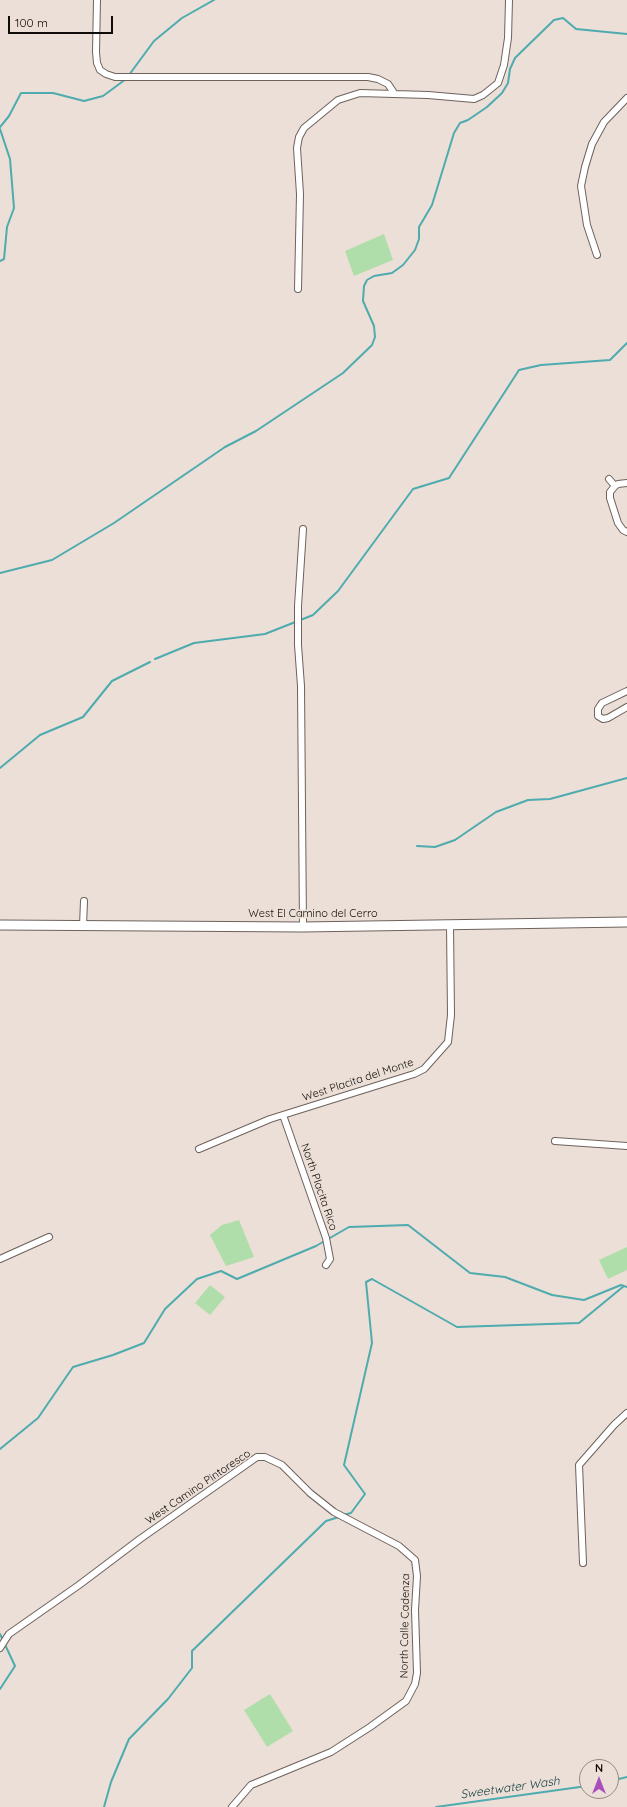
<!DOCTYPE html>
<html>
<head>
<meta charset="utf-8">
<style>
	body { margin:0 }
	#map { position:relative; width:627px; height:1807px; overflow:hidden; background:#ecdfd8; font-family:Quicksand,sans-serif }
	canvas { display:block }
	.north { position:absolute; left:579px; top:1759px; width:40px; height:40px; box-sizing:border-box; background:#ecdfd8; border:1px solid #938a85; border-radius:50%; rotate:0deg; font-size:11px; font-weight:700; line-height:16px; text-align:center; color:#0e0b08 }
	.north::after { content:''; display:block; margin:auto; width:14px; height:18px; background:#a950bc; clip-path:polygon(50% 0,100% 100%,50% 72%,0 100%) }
	.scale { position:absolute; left:8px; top:16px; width:105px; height:18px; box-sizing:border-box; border:2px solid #0e0b08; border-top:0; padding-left:5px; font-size:12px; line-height:14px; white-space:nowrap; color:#0e0b08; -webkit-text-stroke:3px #ecdfd8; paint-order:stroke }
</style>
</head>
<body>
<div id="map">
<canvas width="627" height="1807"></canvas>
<div class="north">N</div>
<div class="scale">100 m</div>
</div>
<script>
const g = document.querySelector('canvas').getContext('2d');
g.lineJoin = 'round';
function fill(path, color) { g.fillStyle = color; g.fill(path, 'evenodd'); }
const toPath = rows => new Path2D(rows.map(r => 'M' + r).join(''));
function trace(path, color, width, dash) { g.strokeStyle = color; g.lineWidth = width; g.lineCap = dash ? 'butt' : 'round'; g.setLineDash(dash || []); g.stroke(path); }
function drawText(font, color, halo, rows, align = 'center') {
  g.font = font + ' Quicksand,sans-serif'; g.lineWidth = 3; g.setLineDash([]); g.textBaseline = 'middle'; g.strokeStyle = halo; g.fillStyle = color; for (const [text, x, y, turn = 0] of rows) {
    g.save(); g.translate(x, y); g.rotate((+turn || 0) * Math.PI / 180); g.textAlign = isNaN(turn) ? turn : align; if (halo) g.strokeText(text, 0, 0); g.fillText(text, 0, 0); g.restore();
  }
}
fill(toPath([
	[384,234,393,260,354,276,345,251],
	[239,1220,254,1257,226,1266,210,1235,222,1225],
	[627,1247,627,1270,608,1279,599,1260],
	[210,1285,225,1297,210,1315,195,1303],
	[270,1694,293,1731,267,1747,244,1710]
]), '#b0deaa');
trace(toPath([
	[129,75,154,41,182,18,214,0],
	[0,127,9,116,21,93,53,93,84,101,103,96,126,79],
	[0,129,10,159,14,208,7,227,4,259,0,261],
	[0,573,52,560,114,523,225,447,256,431,343,373,372,345,375,337,374,326,363,301,364,286,367,280,374,276,392,273,403,265,415,250,419,239,419,227,432,205,454,133,460,123,468,120,487,107,502,93,508,83,510,69,515,58,554,20,563,18,576,29,627,34],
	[155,659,194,643,265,634,313,615,338,591,413,489,449,478,519,370,541,365,610,360,627,343],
	[0,768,40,735,83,717,112,681,150,662],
	[417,846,435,847,455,840,496,812,528,800,550,799,627,778],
	[0,1449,38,1418,73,1367,113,1355,144,1343,165,1309,197,1279,221,1271,237,1279,316,1246,349,1227,408,1225,470,1273,505,1277,552,1295,584,1300,621,1285,627,1287],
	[343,1515,351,1513,365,1494,344,1465,372,1343,366,1282,372,1279,457,1327,579,1323,624,1286],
	[0,1634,15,1666,0,1689],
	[611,1781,627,1777],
	[104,1807,111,1782,129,1739,168,1699,192,1668,192,1651,326,1521,339,1517],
	[436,1807,587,1786]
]), '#4eabae', 2);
const street = toPath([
	[97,0,96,52,97,63,100,70,106,74,115,77,368,77,378,79,388,84,394,93],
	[597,255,587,225,581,186,585,167,592,144,604,122,627,98],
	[298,289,300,194,297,148,299,137,304,128,338,100,360,93,428,95,474,99,483,95,498,83,504,65,508,38,509,0],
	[609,479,615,486],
	[627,483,618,484,615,486,610,492,610,498,618,523,623,530,627,532],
	[303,529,298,606,298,645,301,686,303,927],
	[627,691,602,703,598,709,598,716,603,719,608,718,627,707],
	[83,926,84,901],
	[283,1115,326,1238,330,1259,326,1265],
	[555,1141,627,1146],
	[199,1149,270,1119,414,1074,424,1069,448,1042,451,1015,450,925],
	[0,1259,49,1237],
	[583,1563,579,1465,614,1425,627,1413],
	[0,1648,9,1634,79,1585,140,1539,257,1457,265,1457,282,1465,310,1493,334,1512,399,1546,415,1560,417,1576,415,1610,417,1673,415,1684,406,1701,370,1727,331,1752,251,1785,232,1807]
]);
const secondary = toPath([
	[0,925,303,927,627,922]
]);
trace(street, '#6d625c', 8);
trace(secondary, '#6d625c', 11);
trace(street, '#fff', 6);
trace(secondary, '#fff', 9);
drawText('11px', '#0e0b08', '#ecdfd8', [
	["West El Camino del Cerro",313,914],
	["West Placita del Monte",358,1080,-18],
	["North Placita Rico",319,1187,71],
	["West Camino Pintoresco",198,1487,-34],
	["North Calle Cadenza",405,1626,-89]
]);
drawText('italic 12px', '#103c3d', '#ecdfd8', [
	["Sweetwater Wash",510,1788,-8]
]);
</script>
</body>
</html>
